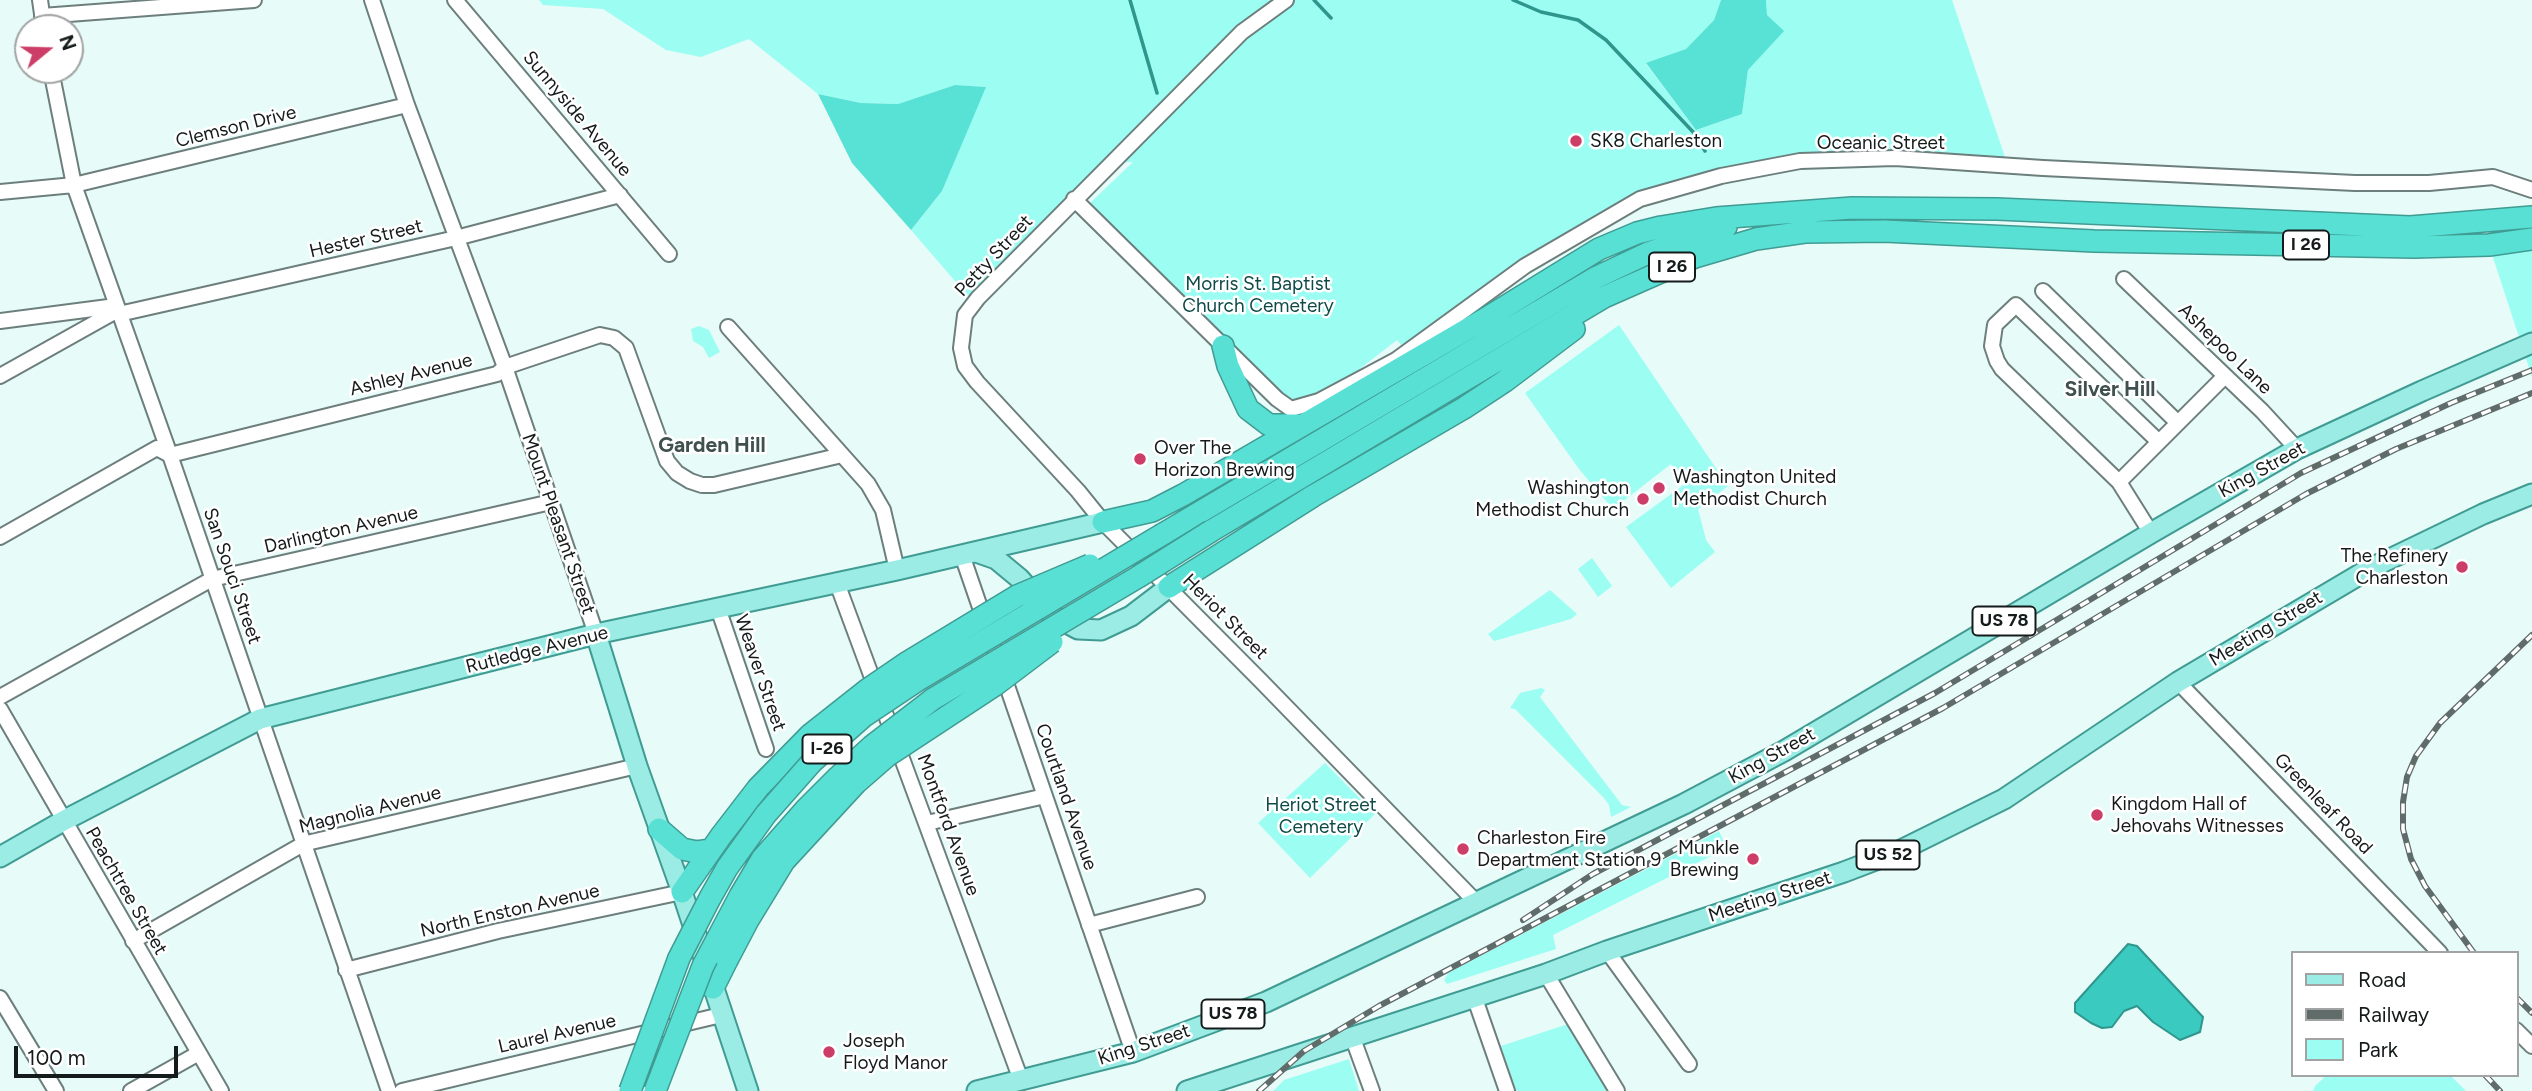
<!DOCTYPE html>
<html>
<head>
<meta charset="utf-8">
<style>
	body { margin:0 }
	#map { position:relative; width:2532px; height:1091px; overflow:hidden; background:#e7fbf8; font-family:Figtree,sans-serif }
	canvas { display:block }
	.legend { position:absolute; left:2291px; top:951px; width:228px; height:126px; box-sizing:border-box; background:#fff; border:2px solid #a1a4a3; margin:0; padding:9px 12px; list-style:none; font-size:21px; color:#141b1a }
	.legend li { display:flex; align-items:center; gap:14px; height:35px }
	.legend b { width:35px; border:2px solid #a1a4a3 }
	.north { position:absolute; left:14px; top:14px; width:70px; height:70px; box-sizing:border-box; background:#fff; border:2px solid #a1a4a3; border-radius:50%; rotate:71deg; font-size:19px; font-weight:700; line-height:28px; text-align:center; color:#141b1a }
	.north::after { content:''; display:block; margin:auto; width:24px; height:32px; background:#cc3e67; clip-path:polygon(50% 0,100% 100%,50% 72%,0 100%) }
	.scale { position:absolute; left:14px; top:1046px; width:164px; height:32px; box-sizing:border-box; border:4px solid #141b1a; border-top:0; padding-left:9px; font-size:21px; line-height:24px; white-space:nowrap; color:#141b1a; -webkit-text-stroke:5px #fff; paint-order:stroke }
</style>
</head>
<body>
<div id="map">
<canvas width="2532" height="1091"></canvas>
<ul class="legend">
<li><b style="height:9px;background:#9bece5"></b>Road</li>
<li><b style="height:9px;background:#606c6a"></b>Railway</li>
<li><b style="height:19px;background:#9cfdf3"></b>Park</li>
</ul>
<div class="north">N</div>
<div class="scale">100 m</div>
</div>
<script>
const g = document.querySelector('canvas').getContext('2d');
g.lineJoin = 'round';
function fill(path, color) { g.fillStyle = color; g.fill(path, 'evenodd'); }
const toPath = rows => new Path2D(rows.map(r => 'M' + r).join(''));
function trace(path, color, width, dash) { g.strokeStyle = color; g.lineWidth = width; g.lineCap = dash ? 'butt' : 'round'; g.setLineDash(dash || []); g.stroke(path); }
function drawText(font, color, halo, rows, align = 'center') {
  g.font = font + ' Figtree,sans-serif'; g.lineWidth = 5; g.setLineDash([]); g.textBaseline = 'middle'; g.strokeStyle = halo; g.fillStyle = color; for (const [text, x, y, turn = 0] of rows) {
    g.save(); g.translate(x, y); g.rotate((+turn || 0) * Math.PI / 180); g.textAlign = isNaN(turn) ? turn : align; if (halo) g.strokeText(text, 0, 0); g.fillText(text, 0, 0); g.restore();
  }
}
fill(toPath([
	[539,0,1721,0,1714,20,1686,49,1646,64,1696,130,1742,114,1748,70,1783,31,1767,15,1766,0,1952,0,2008,166,1800,161,1640,199,1579,233,1407,352,1397,340,1339,385,1296,407,1089,204,1133,162,1108,163,974,303,911,230,942,191,985,87,955,85,898,104,861,103,818,94,749,39,701,57,666,50,603,9,543,5],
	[2532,239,2532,377,2489,245],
	[1619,325,1728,486,1698,509,1706,540,1715,552,1671,588,1626,527,1685,484,1671,464,1613,509,1579,469,1525,393],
	[699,326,709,330,720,352,709,358,703,347,693,341,691,329],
	[1592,558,1612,586,1598,597,1578,569],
	[1550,590,1577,614,1571,619,1494,641,1488,634],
	[1541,688,1545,690,1540,697,1622,805,1631,807,1611,817,1609,805,1604,798,1515,709,1510,708,1520,693],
	[1325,763,1375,814,1310,878,1258,823],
	[1719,831,1727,848,1553,935,1556,949,1447,984,1444,980,1448,973],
	[1568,1024,1610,1091,1516,1091,1501,1046],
	[1349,1059,1359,1091,1273,1091,1284,1080],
	[2327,1075,2450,1075,2466,1091,2313,1091,2315,1086]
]), '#9cfdf3');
fill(toPath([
	[1721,0,1766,0,1767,15,1784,31,1748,70,1742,114,1696,130,1646,63,1686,49,1714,20],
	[955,85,986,87,942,191,911,230,852,163,818,94,861,103,898,104]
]), '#58e1d5');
const water = toPath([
	[2128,944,2137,946,2203,1017,2200,1032,2180,1040,2153,1022,2137,1006,2124,1011,2112,1027,2102,1028,2091,1023,2075,1012,2075,1003,2128,944]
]);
fill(water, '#3acabf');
trace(water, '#2f968e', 2);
trace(toPath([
	[1130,0,1157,93],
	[1314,0,1331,18],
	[1513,0,1541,12,1578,20,1606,40,1695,134,1705,151]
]), '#2f968e', 3.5);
const minor = toPath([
	[40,0,44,28],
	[372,0,407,105,505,367,596,634],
	[455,0,669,254],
	[1286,0,1242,32,978,298,965,315,961,348,965,366,977,382,1078,491,1103,522,1261,681,1477,903],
	[42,16,254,0],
	[51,70,74,185,170,455,389,1091],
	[0,192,74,185,407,105],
	[1074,199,1277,399,1291,409,1319,401,1396,360,1525,266,1640,199,1721,176,1800,161,1895,158,2043,168,2355,183,2429,183,2493,177,2532,190],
	[2124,279,2262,411,2297,449],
	[2043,291,2177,422],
	[119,314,456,238,620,195],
	[0,321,116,306],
	[728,327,868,484,883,510,897,570],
	[0,376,118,310],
	[2119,482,2225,376],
	[2151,533,2119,482,2002,369,1997,361,1992,346,1995,325,2016,305,2158,441],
	[0,537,157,448,170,455,497,374,505,367,600,335,614,338,626,348,667,461,677,473,690,481,702,485,714,485,842,455],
	[962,555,1133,1052],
	[837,583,1021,1080],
	[718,608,766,749],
	[2178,682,2440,953],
	[0,697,212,579,551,502],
	[0,709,221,1091],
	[927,823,1045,796],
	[1089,925,1197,897],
	[133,941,298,847,311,842,637,766],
	[1607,951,1689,1064],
	[346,970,498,931,682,892],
	[1546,974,1617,1091],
	[1474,996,1507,1091],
	[0,998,56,1091],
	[2516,1030,2532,1046],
	[1352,1036,1372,1091],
	[131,1091,199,1053],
	[402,1091,721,1015]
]);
const major = toPath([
	[976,552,996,559,1019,578,1052,615,1078,629,1101,630,1131,616,1169,587],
	[596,634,637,766,682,892,748,1091],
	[0,857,63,821,260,719,596,634,897,570,1103,522],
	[977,1091,1133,1052,1266,1002,1684,804,1784,751,2151,533,2297,449,2422,391,2532,343],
	[1187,1091,1546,974,1607,951,1844,872,1899,851,2004,799,2178,682,2369,569,2483,514,2532,494]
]);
const highway = toPath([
	[1223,346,1228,366,1248,409,1269,425,1297,425],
	[1103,522,1152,511,1183,495,1490,316,1599,249,1637,233,1661,227,1716,218,1852,208,1997,209,2410,227,2532,217],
	[1211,531,1604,297,1695,257,1756,239,1805,232,1884,231,2094,241,2414,247,2489,245,2532,239],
	[1163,534,1595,278,1648,253,1726,227],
	[1169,587,1313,496,1464,408,1505,381,1574,329],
	[659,829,682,849,697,852,711,850],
	[682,892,721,836,758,788,810,735],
	[713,988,727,960]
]);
trace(minor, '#6d7f7d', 18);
trace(major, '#409b93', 23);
trace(highway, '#409b93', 24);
trace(minor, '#fff', 14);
trace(major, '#9bece5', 19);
trace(highway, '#58e0d4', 21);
const rail = toPath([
	[1523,920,1593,874,1935,693,2301,473,2451,403,2532,370],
	[2474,953,2425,886,2411,859,2403,829,2403,802,2407,777,2416,756,2440,723,2532,635],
	[2516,997,2532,1013],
	[2485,1075,2500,1091],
	[1259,1091,1304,1051,1379,1006,1943,708,2306,494,2396,449,2532,393]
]);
trace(rail, '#606c6a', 6);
trace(rail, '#fff', 3.5, [10]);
const highwayBridge = toPath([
	[810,735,867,690,908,662,1017,596,1090,565],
	[727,960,748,920,784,861,856,783,887,756,995,685,1052,642],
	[630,1091,679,958,710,898,727,868,766,814,812,762,864,716,918,680,1163,534],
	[655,1091,703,966,740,896,762,859,806,809,838,777,872,746,933,699,1138,577,1211,531]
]);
trace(highwayBridge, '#409b93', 24, []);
trace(highwayBridge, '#58e0d4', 21);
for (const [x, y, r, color] of [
	[1576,141,7,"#cc3e67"],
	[1140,459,7,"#cc3e67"],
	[1659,488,7,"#cc3e67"],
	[1643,499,7,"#cc3e67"],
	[2462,567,7,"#cc3e67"],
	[2097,815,7,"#cc3e67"],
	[1463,849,7,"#cc3e67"],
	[1753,859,7,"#cc3e67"],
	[829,1052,7,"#cc3e67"]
]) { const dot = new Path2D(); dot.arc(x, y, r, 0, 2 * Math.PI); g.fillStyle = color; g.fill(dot); trace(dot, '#fff', 2.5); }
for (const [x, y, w] of [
	[2306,245,46],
	[1672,267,46],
	[2004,621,63],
	[827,749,49],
	[1888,855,63],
	[1233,1014,63]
]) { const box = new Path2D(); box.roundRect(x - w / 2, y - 14.5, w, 29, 5); g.fillStyle = '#fff'; g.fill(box); trace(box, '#141b1a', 2); }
drawText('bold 18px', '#141b1a', null, [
	["I 26",2306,245],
	["I 26",1672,267],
	["US 78",2004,621],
	["I-26",827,749],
	["US 52",1888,855],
	["US 78",1233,1014]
]);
drawText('19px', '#141b1a', '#fff', [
	["Sunnyside Avenue",577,114,50],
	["Clemson Drive",236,127,-14],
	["Oceanic Street",1881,143],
	["Hester Street",366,239,-13],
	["Petty Street",994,256,-47],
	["Ashepoo Lane",2225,349,44],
	["Ashley Avenue",411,375,-14],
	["King Street",2262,470,-29],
	["Mount Pleasant Street",558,524,71],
	["Darlington Avenue",341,530,-13],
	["San Souci Street",232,576,71],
	["Heriot Street",1225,617,45],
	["Meeting Street",2266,629,-31],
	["Rutledge Avenue",537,650,-14],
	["Weaver Street",760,673,71],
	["King Street",1772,756,-29],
	["Courtland Avenue",1066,797,71],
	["Greenleaf Road",2323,804,46],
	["Magnolia Avenue",370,810,-14],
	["Montford Avenue",948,825,70],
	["Peachtree Street",126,891,60],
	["Meeting Street",1770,897,-18],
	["North Enston Avenue",510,911,-13],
	["Laurel Avenue",557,1034,-13],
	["King Street",1144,1045,-18]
]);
drawText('19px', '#141b1a', '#fff', [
	["SK8 Charleston",1590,141],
	["Over The",1154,448],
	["Horizon Brewing",1154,470],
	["Washington United",1673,477],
	["Methodist Church",1673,499],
	["Washington",1629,488,"right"],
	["Methodist Church",1629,510,"right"],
	["The Refinery",2448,556,"right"],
	["Charleston",2448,578,"right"],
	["Kingdom Hall of",2111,804],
	["Jehovahs Witnesses",2111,826],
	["Charleston Fire",1477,838],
	["Department Station 9",1477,860],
	["Munkle",1739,848,"right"],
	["Brewing",1739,870,"right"],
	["Joseph",843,1041],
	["Floyd Manor",843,1063]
], 'left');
drawText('19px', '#0e4b47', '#fff', [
	["Morris St. Baptist",1258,284],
	["Church Cemetery",1258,306],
	["Heriot Street",1321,805],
	["Cemetery",1321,827]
]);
drawText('bold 21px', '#3f504e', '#fff', [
	["Silver Hill",2110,390],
	["Garden Hill",712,446]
]);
</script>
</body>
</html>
